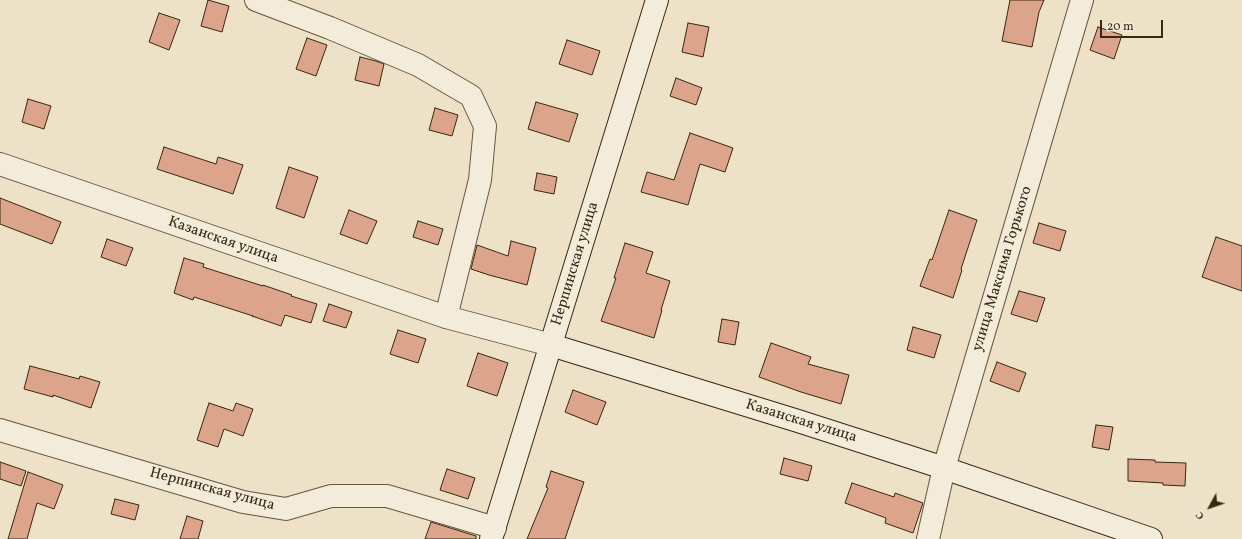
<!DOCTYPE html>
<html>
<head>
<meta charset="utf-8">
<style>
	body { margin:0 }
	#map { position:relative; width:1242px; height:539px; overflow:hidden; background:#ede1c7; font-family:Vollkorn,serif }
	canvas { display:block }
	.north { position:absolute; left:1190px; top:487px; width:40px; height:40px; -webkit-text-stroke:3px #f3ecdb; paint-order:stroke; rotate:230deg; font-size:11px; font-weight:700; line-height:16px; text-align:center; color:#39270e }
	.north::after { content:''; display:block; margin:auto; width:14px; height:18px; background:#39270e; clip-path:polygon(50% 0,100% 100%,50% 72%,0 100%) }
	.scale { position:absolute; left:1100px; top:20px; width:63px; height:18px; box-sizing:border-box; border:2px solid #39270e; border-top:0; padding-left:5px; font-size:12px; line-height:14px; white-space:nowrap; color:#39270e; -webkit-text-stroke:3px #f3ecdb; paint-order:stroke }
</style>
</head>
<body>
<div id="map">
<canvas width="1242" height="539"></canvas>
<div class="north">С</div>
<div class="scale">20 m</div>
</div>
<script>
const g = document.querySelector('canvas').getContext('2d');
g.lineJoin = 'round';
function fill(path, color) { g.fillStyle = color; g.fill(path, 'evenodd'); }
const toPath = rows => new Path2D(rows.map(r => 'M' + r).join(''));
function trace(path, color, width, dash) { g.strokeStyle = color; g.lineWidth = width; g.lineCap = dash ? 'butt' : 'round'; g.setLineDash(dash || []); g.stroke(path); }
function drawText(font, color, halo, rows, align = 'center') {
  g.font = font + ' Vollkorn,serif'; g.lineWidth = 3.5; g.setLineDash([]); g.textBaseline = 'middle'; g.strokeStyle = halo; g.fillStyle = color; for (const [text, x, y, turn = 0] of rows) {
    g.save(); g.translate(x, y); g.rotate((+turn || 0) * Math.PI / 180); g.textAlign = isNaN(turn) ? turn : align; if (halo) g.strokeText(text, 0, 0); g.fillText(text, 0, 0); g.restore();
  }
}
const building = toPath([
	[208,0,229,6,222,32,201,26,208,0],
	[1010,0,1044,0,1039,12,1032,47,1002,41,1010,0],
	[159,13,180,20,169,50,149,42,159,13],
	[688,23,709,27,703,57,682,52,688,23],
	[1098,27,1122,35,1114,59,1090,50,1098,27],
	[307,38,327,45,316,76,296,69,307,38],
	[567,40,600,51,592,75,559,64,567,40],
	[360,57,376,61,384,64,379,86,355,80,360,57],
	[676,78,702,88,696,105,670,96,676,78],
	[28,99,51,106,44,129,22,122,28,99],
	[536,102,578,114,569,142,528,129,536,102],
	[435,108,458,115,452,136,429,130,435,108],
	[690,133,733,148,725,172,700,164,688,205,641,192,647,172,674,180,690,133],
	[164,147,216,164,218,157,243,165,233,194,157,169,164,147],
	[289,167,318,177,304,218,276,208,289,167],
	[537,173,557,177,554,194,534,190,537,173],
	[0,198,61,222,52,244,0,224,0,198],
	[349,210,377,221,367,244,340,234,349,210],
	[949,210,977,220,961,269,962,270,953,298,920,286,930,259,932,260,949,210],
	[418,221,443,229,438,245,413,237,418,221],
	[1039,223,1066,231,1060,251,1033,243,1039,223],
	[1216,237,1242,246,1242,291,1202,277,1216,237],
	[107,239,133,248,126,266,101,257,107,239],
	[511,241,536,248,527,285,489,275,471,269,477,245,508,256,511,241],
	[625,243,653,252,646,273,670,281,661,310,662,310,654,338,601,321,616,278,614,278,625,243],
	[184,258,204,264,203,267,263,286,263,285,292,295,291,296,317,304,311,323,285,315,281,326,252,316,253,316,194,297,193,300,174,293,184,258],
	[1019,291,1045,298,1037,322,1011,314,1019,291],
	[329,304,352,312,346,328,323,321,329,304],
	[722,319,739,322,735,345,718,342,722,319],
	[913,327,941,335,934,358,907,350,913,327],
	[398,330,426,339,418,363,390,354,398,330],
	[771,343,811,357,808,364,849,375,841,404,801,392,759,377,771,343],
	[478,353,508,363,497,396,467,386,478,353],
	[997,362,1026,373,1019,392,990,381,997,362],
	[30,366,79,379,80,376,100,382,91,408,53,395,53,397,24,389,30,366],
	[573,390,606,402,597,425,565,412,573,390],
	[209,403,233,411,236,403,253,409,243,436,224,429,218,447,197,440,209,403],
	[1096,425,1113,427,1109,450,1092,447,1096,425],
	[784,458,812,466,808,481,780,474,784,458],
	[1128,459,1155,460,1155,462,1186,463,1185,486,1163,485,1163,483,1128,481,1128,459],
	[0,462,26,471,21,486,0,479,0,462],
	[447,469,475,478,468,499,440,490,447,469],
	[551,471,584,482,565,539,527,539,548,488,546,487,551,471],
	[28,472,63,485,54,509,37,503,27,539,8,539,28,472],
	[852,483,894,497,895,493,923,503,913,533,885,523,886,518,845,503,852,483],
	[115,499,139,505,135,520,111,514,115,499],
	[187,516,203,521,198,539,180,539,187,516],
	[431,522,476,536,476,539,425,539,431,522]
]);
fill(building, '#dca58b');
trace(building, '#39270e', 1);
const street = toPath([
	[256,0,330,28,418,65,471,96,485,126,480,180,446,317],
	[0,164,446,317,551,345],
	[0,430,243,502,286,509,331,496,387,496,495,528],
	[928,539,944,468,1082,0]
]);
const secondary = toPath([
	[551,345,798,421,944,468,1151,539],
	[491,539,657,0]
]);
trace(street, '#66563c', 24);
trace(secondary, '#39270e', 24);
trace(street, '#f3ecdb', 22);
trace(secondary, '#f3ecdb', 22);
drawText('15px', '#39270e', '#f3ecdb', [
	["Казанская улица",223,241,19],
	["Нерпинская улица",576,264,-73],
	["улица Максима Горького",1003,269,-73],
	["Казанская улица",801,422,17],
	["Нерпинская улица",212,490,15]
]);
</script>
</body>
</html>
